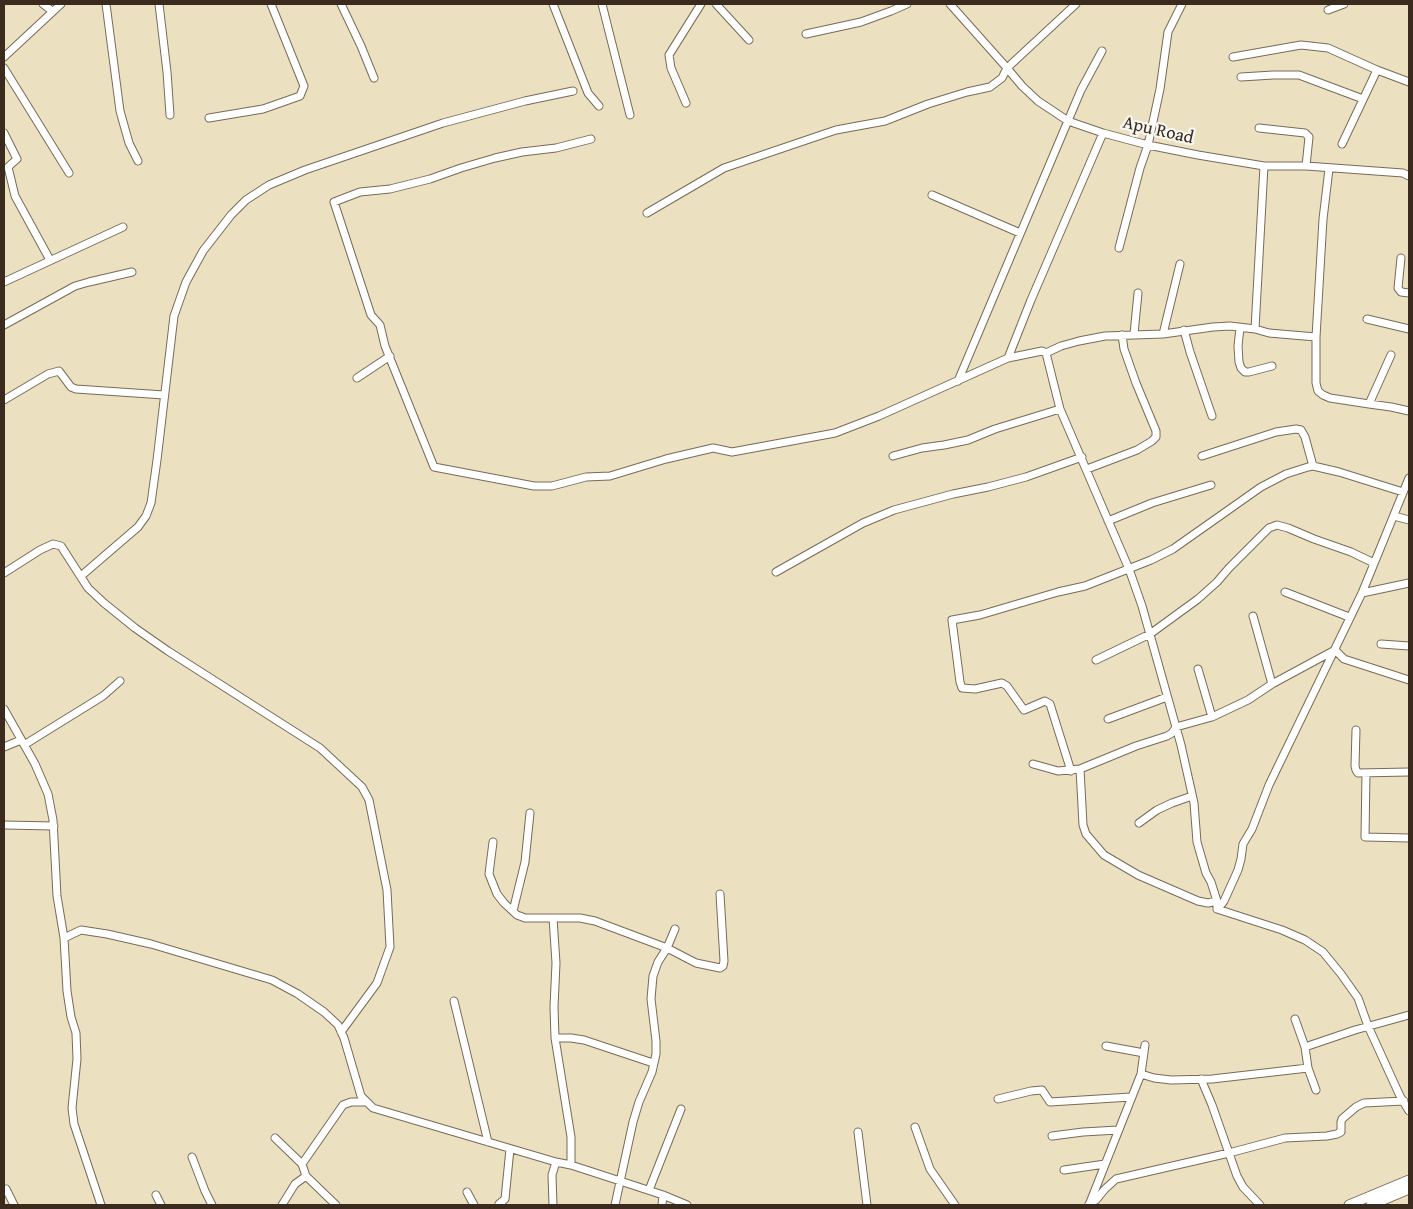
<!DOCTYPE html>
<html>
<head>
<meta charset="utf-8">
<style>
	body { margin:0 }
	#map { position:relative; width:1413px; height:1209px; overflow:hidden; background:#ebe1c0; font-family:"Gentium Book Plus",serif }
	canvas { display:block }
	.frame { position:absolute; inset:0; border:5px solid #3b2a1e; pointer-events:none }
</style>
</head>
<body>
<div id="map">
<canvas width="1413" height="1209"></canvas>
<div class="frame"></div>
</div>
<script>
const g = document.querySelector('canvas').getContext('2d');
g.lineJoin = 'round';
const toPath = rows => new Path2D(rows.map(r => 'M' + r).join(''));
function trace(path, color, width, dash) { g.strokeStyle = color; g.lineWidth = width; g.lineCap = dash ? 'butt' : 'round'; g.setLineDash(dash || []); g.stroke(path); }
function drawText(font, color, halo, rows, align = 'center') {
  g.font = font + ' "Gentium Book Plus",serif'; g.lineWidth = 4.5; g.setLineDash([]); g.textBaseline = 'middle'; g.strokeStyle = halo; g.fillStyle = color; for (const [text, x, y, turn = 0] of rows) {
    g.save(); g.translate(x, y); g.rotate((+turn || 0) * Math.PI / 180); g.textAlign = isNaN(turn) ? turn : align; if (halo) g.strokeText(text, 0, 0); g.fillText(text, 0, 0); g.restore();
  }
}
const minor = toPath([
	[43,4,52,11],
	[106,4,120,111,129,143,138,161],
	[159,4,167,72,170,115],
	[341,4,361,46,374,78],
	[553,4,588,93,599,106],
	[602,4,630,115],
	[716,4,749,40],
	[950,4,1007,68,1022,86,1038,101,1068,121,1103,133,1148,145,1198,155,1264,166,1306,166,1403,173,1409,176],
	[1328,10,1344,4],
	[806,34,861,22,891,11,907,4],
	[4,57,61,4],
	[1233,57,1301,45,1328,48,1377,70,1409,82],
	[4,68,69,173],
	[1241,77,1273,75,1299,75,1363,99],
	[686,103,671,68,669,55,701,4],
	[209,118,263,109,300,96,304,86,271,4],
	[1259,128,1305,133,1309,137,1306,166],
	[4,133,17,159,8,167,15,196,50,260],
	[591,139,556,148,522,152,495,158,461,168,430,179,390,189,360,192,334,202,371,315,380,325,385,346,434,467,534,486,552,486,586,477,610,476,666,459,713,448,732,452,835,433,879,416,1008,358,1042,351,1046,353,1060,409,1129,569,1142,606,1181,745,1194,803,1197,842,1206,873,1211,882,1217,901,1217,909],
	[1342,144,1377,70],
	[1329,169,1323,219,1316,337,1316,383,1318,391,1323,395,1330,398,1369,404,1391,407,1409,411],
	[932,195,1020,233],
	[647,213,724,168,836,130,885,121,928,104,967,92,990,87,1002,78,1007,68,1076,4],
	[1119,248,1140,168,1148,145,1160,89,1168,32,1182,4],
	[1401,258,1398,288,1401,292,1409,293],
	[4,282,123,227],
	[1367,319,1409,329],
	[4,325,75,286,89,282,132,272],
	[1240,328,1238,346,1239,362,1241,368,1245,372,1249,372,1272,366],
	[1255,329,1264,166],
	[1184,330,1190,352,1212,416],
	[1134,334,1138,293],
	[1163,334,1180,264],
	[1046,353,1061,346,1079,341,1105,336,1163,334,1213,327,1230,326,1255,329,1269,333,1316,337],
	[1008,358,1031,300,1103,133],
	[357,378,390,356],
	[958,381,1081,90,1102,51],
	[4,400,48,374,59,371,71,387,76,389,164,395],
	[1369,404,1391,355],
	[893,456,922,448,944,445,968,440,995,429,1060,409],
	[1202,456,1276,432,1296,429,1301,430,1305,437,1313,466],
	[1087,469,1137,450,1152,441,1156,437,1156,431,1136,383,1124,349,1122,335],
	[1394,516,1409,520],
	[1108,521,1152,503,1211,485],
	[776,572,863,523,894,510,953,494,988,487,1026,477,1082,457],
	[4,573,40,550,53,544,61,546,88,588,104,603,135,628,168,651,320,748,362,787,369,800,387,890,390,947,377,983,341,1032],
	[81,576,138,527,146,516,151,503,157,460,174,316,186,282,203,251,231,215,246,200,269,185,305,170,443,123,525,101,573,91],
	[1285,592,1349,617],
	[1362,593,1409,583],
	[1253,616,1272,684],
	[1381,644,1409,646],
	[1335,650,1344,659,1409,680],
	[1096,660,1150,634,1198,599,1217,582,1229,568,1269,528,1277,525,1288,528,1314,539,1351,552,1374,563],
	[1198,669,1212,717],
	[4,709,35,764,48,794,53,820,57,896,64,938,67,991,71,1017,76,1033,77,1059,72,1108,74,1124,101,1205],
	[1108,719,1167,697],
	[1356,730,1355,766,1356,770,1358,773,1409,772],
	[24,745,103,696,120,681],
	[4,747,21,740],
	[1033,764,1058,771,1080,769,1136,746,1167,736,1172,733,1176,727,1212,717,1248,700,1272,684,1335,650],
	[1080,769,1083,825,1086,834,1104,855,1138,875,1198,901,1208,903,1217,901],
	[1071,771,1050,704,1045,701,1024,710,1007,686,1002,683,975,689,962,688,960,682,952,620,980,615,1058,592,1085,586,1151,560,1173,549,1261,487,1286,474,1308,467,1313,466,1339,472,1403,492],
	[1366,773,1365,837,1409,838],
	[1139,823,1157,810,1172,803,1192,796],
	[4,825,54,826],
	[493,842,489,874,497,894,504,903,517,915,525,918,580,918,595,921,667,948,696,963,720,968,723,966,724,961,720,894],
	[1217,909,1282,930,1305,940,1323,952,1341,974,1358,998,1368,1026,1400,1096,1409,1111],
	[1218,909,1224,901,1238,870,1241,859,1243,844,1252,829,1269,785,1362,593,1409,478],
	[513,911,525,862,530,813],
	[553,918,556,963,554,1007,555,1038,571,1137,571,1165],
	[64,938,81,930,107,934,151,944,272,980,298,994,324,1012,338,1025,344,1038,361,1096,373,1108,556,1162,571,1165,663,1195,687,1205],
	[454,1001,488,1142],
	[555,1038,571,1038,584,1040,653,1063],
	[1106,1046,1144,1053],
	[1305,1047,1355,1030,1409,1015],
	[1308,1068,1316,1090],
	[1141,1074,1154,1078,1171,1080,1212,1079,1308,1068,1305,1047,1295,1019],
	[1201,1079,1212,1105,1237,1176,1243,1187,1260,1205],
	[998,1099,1031,1091,1042,1090,1050,1102,1131,1097],
	[915,1127,930,1169,955,1205],
	[858,1132,867,1205],
	[1052,1136,1083,1132,1118,1130],
	[275,1138,302,1164,306,1176,336,1205],
	[192,1157,205,1191,212,1205],
	[302,1164,343,1105,351,1102,366,1102],
	[1064,1170,1105,1164],
	[6,1189,14,1205],
	[649,1190,681,1109],
	[467,1192,474,1205],
	[156,1195,161,1205],
	[499,1204,505,1199,510,1149],
	[1089,1204,1096,1200,1105,1189,1116,1179,1229,1153,1285,1138,1327,1136,1337,1134,1341,1132,1341,1122,1342,1119,1356,1107,1364,1103,1404,1101],
	[282,1205,295,1184,306,1176],
	[553,1205,552,1175,556,1162],
	[615,1205,633,1122,639,1102,652,1072,656,1054,656,1041,651,999,653,976,658,962,667,948,675,929],
	[662,1205,663,1195],
	[1089,1205,1141,1074,1145,1045]
]);
const major = toPath([
	[1349,1205,1409,1180],
	[1371,1205,1409,1189]
]);
trace(minor, '#796a57', 9);
trace(major, '#796a57', 11);
trace(minor, '#fff', 7);
trace(major, '#fff', 9);
drawText('18px', '#3b2a1e', '#f6f6f2', [
	["Apu Road",1158,131,13]
]);
</script>
</body>
</html>
